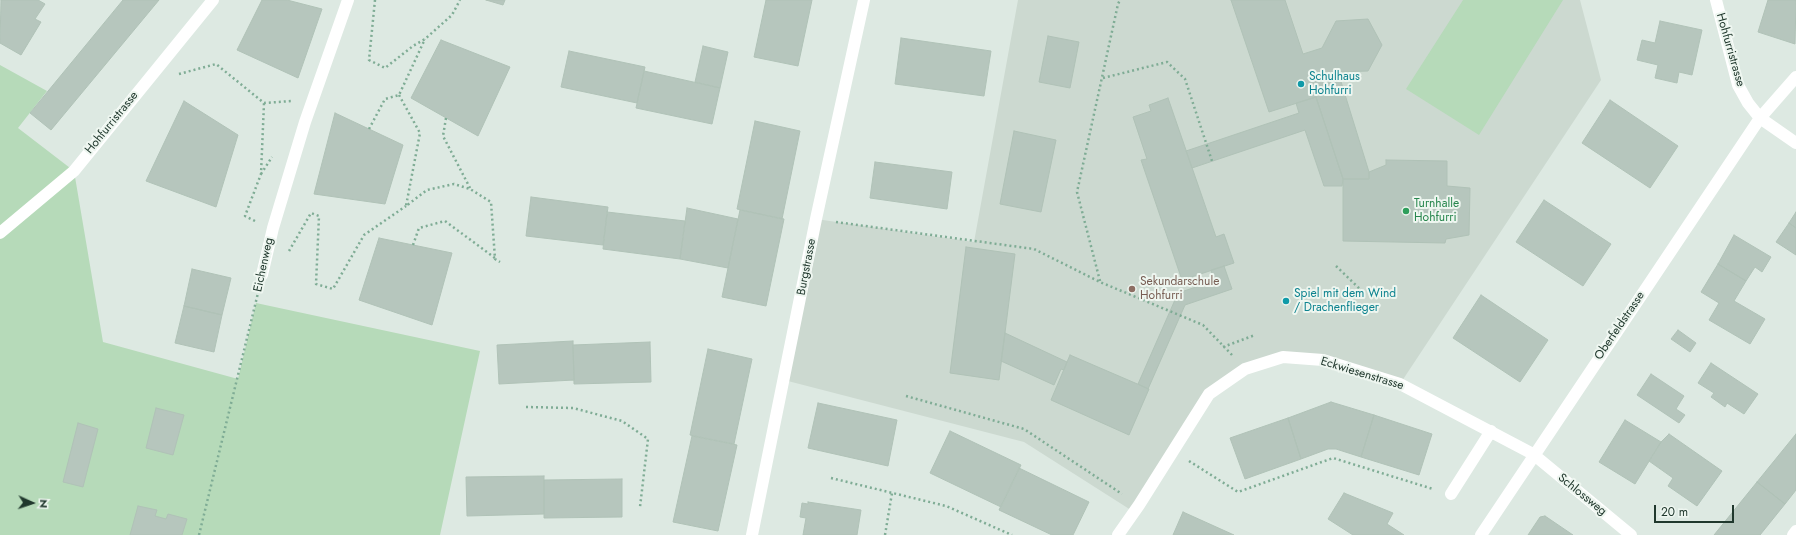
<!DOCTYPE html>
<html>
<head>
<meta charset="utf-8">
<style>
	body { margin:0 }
	#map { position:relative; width:1796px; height:535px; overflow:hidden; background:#dde9e2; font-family:Jost,sans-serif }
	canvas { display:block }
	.north { position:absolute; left:12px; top:483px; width:40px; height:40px; -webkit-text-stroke:3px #eef6f0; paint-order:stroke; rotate:93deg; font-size:11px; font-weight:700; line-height:16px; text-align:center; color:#20382d }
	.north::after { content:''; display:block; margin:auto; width:14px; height:18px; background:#20382d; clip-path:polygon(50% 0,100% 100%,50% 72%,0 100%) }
	.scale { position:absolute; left:1654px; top:505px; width:80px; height:18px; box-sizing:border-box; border:2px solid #20382d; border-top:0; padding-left:5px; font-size:12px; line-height:14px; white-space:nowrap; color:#20382d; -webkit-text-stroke:3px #eef6f0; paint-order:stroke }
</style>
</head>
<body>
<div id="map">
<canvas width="1796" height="535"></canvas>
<div class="north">N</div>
<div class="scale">20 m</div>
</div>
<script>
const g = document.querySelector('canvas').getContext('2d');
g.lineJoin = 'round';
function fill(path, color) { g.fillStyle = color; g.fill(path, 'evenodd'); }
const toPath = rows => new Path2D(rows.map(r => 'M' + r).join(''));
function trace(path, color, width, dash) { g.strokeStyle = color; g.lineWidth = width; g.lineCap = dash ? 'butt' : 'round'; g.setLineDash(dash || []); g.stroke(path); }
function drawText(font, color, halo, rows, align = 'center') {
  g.font = font + ' Jost,sans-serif'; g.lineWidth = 4; g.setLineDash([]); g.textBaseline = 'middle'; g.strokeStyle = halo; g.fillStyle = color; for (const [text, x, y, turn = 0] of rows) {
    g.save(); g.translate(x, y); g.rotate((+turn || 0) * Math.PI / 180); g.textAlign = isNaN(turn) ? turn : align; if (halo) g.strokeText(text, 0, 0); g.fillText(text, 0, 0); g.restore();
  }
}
fill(toPath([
	[1018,0,1580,0,1601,80,1400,384,1283,357,1245,369,1209,394,1134,512,1024,442,784,380,816,219,974,242]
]), '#ccd9d0');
fill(toPath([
	[1463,0,1563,0,1479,135,1406,89],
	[0,65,47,91,18,128,74,171,103,342,238,379,256,303,480,351,440,535,0,535]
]), '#b6dab9');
const building = toPath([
	[1,0,38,0,45,4,35,19,41,22,21,55,0,43,1,0],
	[123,0,159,0,51,130,30,113,123,0],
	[262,0,287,0,322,9,298,78,237,50,262,0],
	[486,0,505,0,503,5,486,0],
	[766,0,812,0,798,66,754,57,766,0],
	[1231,0,1285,0,1303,54,1322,48,1336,21,1368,19,1382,45,1368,71,1338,72,1369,172,1369,179,1343,179,1316,97,1269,112,1231,0],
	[1768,0,1796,0,1795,44,1758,32,1768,0],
	[1660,21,1702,30,1692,75,1679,72,1677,83,1655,78,1658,65,1637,60,1642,40,1655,43,1660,21],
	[1048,36,1079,42,1070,88,1039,82,1048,36],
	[901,38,991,51,984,96,895,84,901,38],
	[441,40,510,67,478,136,411,98,441,40],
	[703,46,728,52,720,88,695,82,703,46],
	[569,51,645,67,637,103,561,87,569,51],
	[644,71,720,88,712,124,636,108,644,71],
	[1316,97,1343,179,1342,186,1324,186,1305,130,1192,168,1186,151,1299,113,1296,103,1316,97],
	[1168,98,1216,237,1224,234,1234,263,1182,280,1141,160,1147,159,1133,117,1151,111,1149,105,1168,98],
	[1610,100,1678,146,1650,188,1582,143,1610,100],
	[184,101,238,135,216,207,146,181,184,101],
	[335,113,403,145,385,204,314,194,335,113],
	[755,121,800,131,782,219,737,209,755,121],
	[1014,131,1056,140,1041,212,1000,204,1014,131],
	[1386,160,1447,161,1447,186,1470,188,1469,235,1446,239,1445,243,1343,241,1343,179,1369,179,1369,172,1386,165,1386,160],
	[875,162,952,172,947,209,870,198,875,162],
	[531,197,608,207,603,245,526,236,531,197],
	[1544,200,1611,244,1583,286,1516,242,1544,200],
	[687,208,738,219,728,268,680,259,687,208],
	[740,210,784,219,766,306,722,297,740,210],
	[607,212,685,221,680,259,603,249,607,212],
	[1796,212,1796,228,1789,223,1796,212],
	[1789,223,1796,228,1796,255,1776,242,1789,223],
	[1734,235,1771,257,1762,272,1755,267,1746,281,1718,264,1734,235],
	[379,238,452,253,432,325,359,300,379,238],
	[966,247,1015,254,999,380,950,373,966,247],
	[1718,264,1746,281,1734,301,1765,319,1750,344,1709,320,1719,303,1701,292,1718,264],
	[1224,266,1232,289,1185,305,1148,389,1138,384,1178,293,1214,281,1211,270,1224,266],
	[192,269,231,278,222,315,184,306,192,269],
	[1481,295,1548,340,1520,382,1453,338,1481,295],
	[184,306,222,315,214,352,175,343,184,306],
	[1678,330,1696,343,1690,352,1671,339,1678,330],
	[1005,333,1067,362,1064,370,1061,369,1054,385,1001,361,1005,333],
	[573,341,574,380,499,384,497,345,573,341],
	[650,342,651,382,574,384,573,345,650,342],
	[708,349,752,359,734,444,690,435,708,349],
	[1070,355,1149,389,1129,435,1051,400,1070,355],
	[1711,363,1758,394,1744,414,1727,403,1725,407,1711,397,1714,393,1698,383,1711,363],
	[1651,374,1684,396,1676,409,1685,415,1679,423,1637,395,1651,374],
	[1331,402,1374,415,1361,457,1336,449,1328,449,1301,459,1288,418,1331,402],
	[818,403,897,420,888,466,808,448,818,403],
	[156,408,184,415,173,455,146,448,156,408],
	[1374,415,1432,434,1419,475,1361,457,1374,415],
	[1288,418,1301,459,1245,479,1230,438,1288,418],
	[1625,420,1661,442,1635,484,1599,462,1625,420],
	[78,423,98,429,83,487,63,482,78,423],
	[950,431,1021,465,1001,507,930,473,950,431],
	[1669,434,1722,471,1697,506,1668,486,1673,478,1649,461,1661,442,1669,434],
	[1796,434,1796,490,1785,504,1757,482,1796,434],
	[692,436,737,445,718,531,673,522,692,436],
	[1019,468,1089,502,1073,535,1052,535,999,510,1019,468],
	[544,476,544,514,467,516,466,477,544,476],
	[622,479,622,517,544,518,544,480,622,479],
	[1757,482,1785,504,1760,535,1714,535,1757,482],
	[1344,493,1393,513,1387,524,1404,535,1353,535,1328,519,1344,493],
	[808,502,861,510,857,535,803,535,806,518,800,517,802,503,808,504,808,502],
	[138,506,157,510,155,516,166,519,168,514,187,519,182,535,130,535,138,506],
	[1183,512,1234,535,1173,535,1183,512],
	[1545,516,1573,535,1528,535,1540,517,1545,516]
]);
fill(building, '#b6c6bd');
trace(building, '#b0c2b7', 1);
trace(toPath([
	[375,0,369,60,385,68,413,46,425,39,452,15,460,0],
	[179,74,216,64,264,103,292,101],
	[1103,78,1167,62,1185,79,1212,161],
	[399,95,420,133,406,206,427,190,454,184,470,189,491,202,495,259,500,262],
	[446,118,443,136,470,188],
	[369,129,385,99,399,95,425,39],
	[261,174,272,157],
	[255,221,245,216,261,174,264,103],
	[836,222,1034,249,1100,282,1203,325,1232,355],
	[413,245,419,228,445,221,495,258],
	[289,251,311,213,319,216,316,284,333,289,364,235,406,206],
	[1336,266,1363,292],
	[1100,281,1077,192,1118,4,1120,0],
	[1223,347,1255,335],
	[906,396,1024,429,1122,494],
	[526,407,573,408,622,421,648,439,640,507],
	[1189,461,1238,492,1333,458,1433,489],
	[831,478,946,506,1012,535],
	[199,535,258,293],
	[885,535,892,493]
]), '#7fac95', 2.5, [2, 3]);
trace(toPath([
	[1716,0,1738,85,1748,103,1760,118,1796,143],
	[0,233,74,171,213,0],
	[262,275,273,228,305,122,348,0],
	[1451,494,1491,431],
	[752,535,816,219,864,0],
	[1118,535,1139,505,1209,394,1245,369,1283,357,1323,360,1400,384,1533,454,1631,535],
	[1481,535,1760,118,1796,77],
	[1793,535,1796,531]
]), '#fff', 12);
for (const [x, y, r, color] of [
	[1301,84,4,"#0f9aa8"],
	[1406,211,4,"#2e9e5b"],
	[1132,289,4,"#8d6e63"],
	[1286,301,4,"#0f9aa8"]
]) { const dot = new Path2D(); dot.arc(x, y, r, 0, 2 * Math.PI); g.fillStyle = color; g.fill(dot); trace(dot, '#eef6f0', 1.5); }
drawText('12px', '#20382d', '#eef6f0', [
	["Hohfurristrasse",1730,50,74],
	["Hohfurristrasse",112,123,-51],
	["Eichenweg",264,265,-78],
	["Burgstrasse",807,267,-79],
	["Oberfeldstrasse",1620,326,-56],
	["Eckwiesenstrasse",1362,374,17],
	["Schlossweg",1582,495,39]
]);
drawText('12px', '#0d838f', '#eef6f0', [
	["Schulhaus",1309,77],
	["Hohfurri",1309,91],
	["Spiel mit dem Wind",1294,294],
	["/ Drachenflieger",1294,308]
], 'left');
drawText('12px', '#27864d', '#eef6f0', [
	["Turnhalle",1414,204],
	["Hohfurri",1414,218]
], 'left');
drawText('12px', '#785e54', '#eef6f0', [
	["Sekundarschule",1140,282],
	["Hohfurri",1140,296]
], 'left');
</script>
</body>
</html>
